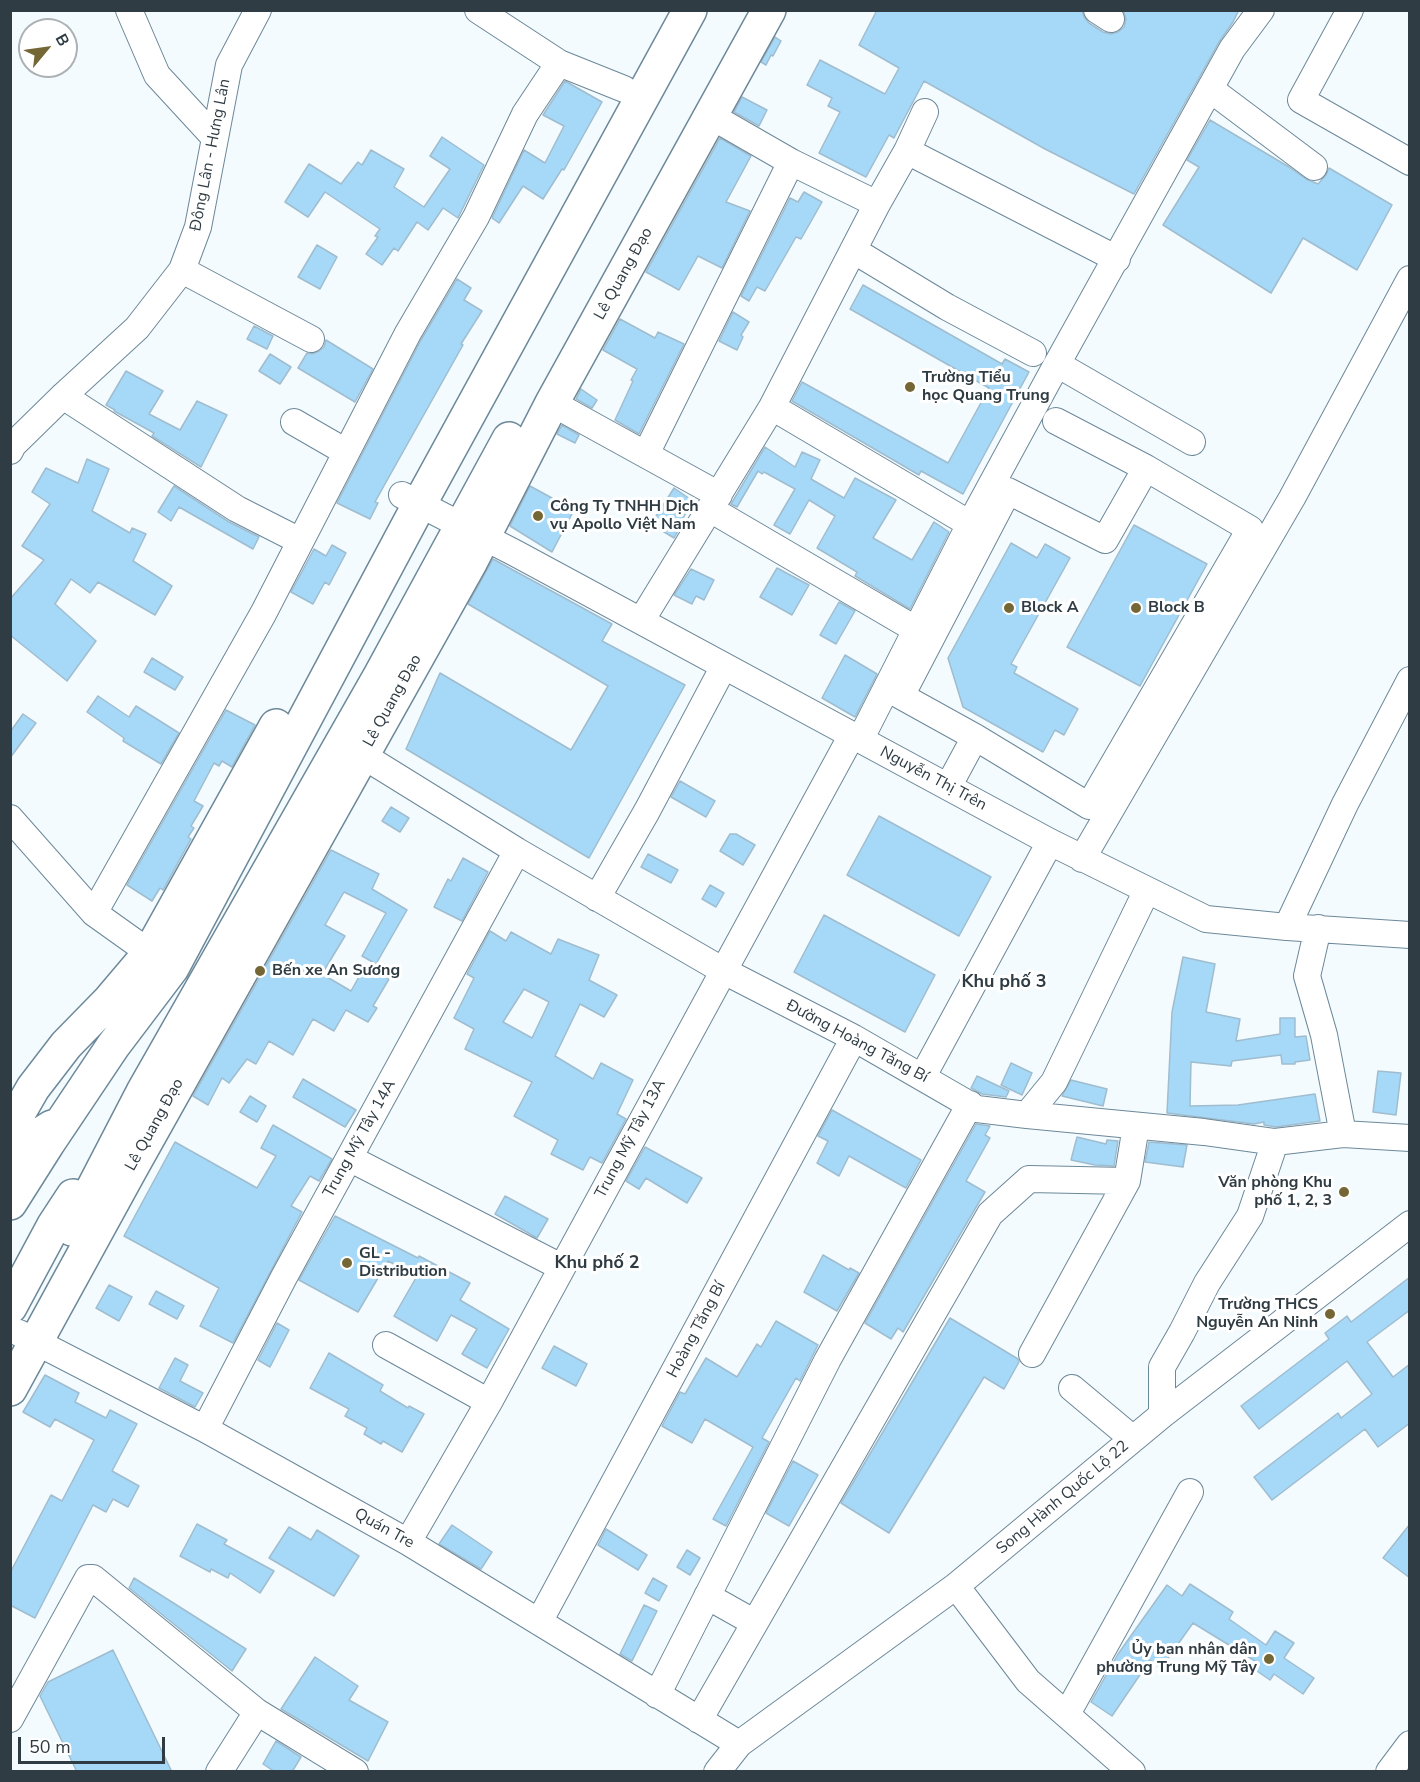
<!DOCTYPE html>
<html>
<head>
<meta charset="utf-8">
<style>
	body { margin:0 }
	#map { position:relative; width:1420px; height:1782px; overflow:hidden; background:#f4fbfe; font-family:"Nunito Sans",sans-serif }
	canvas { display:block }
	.frame { position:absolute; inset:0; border:12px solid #303c43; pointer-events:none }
	.north { position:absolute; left:18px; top:18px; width:60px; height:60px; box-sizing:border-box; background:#fff; border:2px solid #acb1b4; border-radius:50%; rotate:61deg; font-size:16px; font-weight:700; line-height:24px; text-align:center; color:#303c43 }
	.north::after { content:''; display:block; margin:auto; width:21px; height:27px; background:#756735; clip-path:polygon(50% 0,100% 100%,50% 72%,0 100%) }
	.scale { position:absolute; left:18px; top:1737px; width:147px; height:27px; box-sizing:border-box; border:3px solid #303c43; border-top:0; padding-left:8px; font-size:18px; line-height:21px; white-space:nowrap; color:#303c43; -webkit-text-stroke:4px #fff; paint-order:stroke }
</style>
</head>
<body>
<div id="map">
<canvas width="1420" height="1782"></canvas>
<div class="frame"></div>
<div class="north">B</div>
<div class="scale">50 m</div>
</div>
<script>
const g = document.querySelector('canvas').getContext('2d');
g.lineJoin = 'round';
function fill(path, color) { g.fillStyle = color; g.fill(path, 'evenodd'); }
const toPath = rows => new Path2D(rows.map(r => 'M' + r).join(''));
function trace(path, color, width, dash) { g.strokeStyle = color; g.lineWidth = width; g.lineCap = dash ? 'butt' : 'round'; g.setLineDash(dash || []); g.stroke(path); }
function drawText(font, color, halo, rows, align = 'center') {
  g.font = font + ' "Nunito Sans",sans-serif'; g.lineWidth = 6; g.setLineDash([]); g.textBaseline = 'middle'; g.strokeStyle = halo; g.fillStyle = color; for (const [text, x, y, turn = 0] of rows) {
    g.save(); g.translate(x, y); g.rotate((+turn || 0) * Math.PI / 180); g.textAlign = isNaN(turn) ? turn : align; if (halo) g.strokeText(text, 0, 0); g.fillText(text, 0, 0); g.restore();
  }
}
const building = toPath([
	[877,10,1082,10,1084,17,1089,23,1103,32,1111,34,1118,32,1124,27,1126,19,1123,10,1239,10,1233,22,1219,42,1134,194,1045,149,924,81,894,138,889,135,866,177,819,153,840,112,828,106,832,98,807,85,820,60,885,94,899,68,859,45,877,10],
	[775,37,781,41,773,56,771,55,766,65,761,62,775,37],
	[565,81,602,102,564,170,562,169,543,199,523,186,499,223,492,218,524,150,545,163,564,126,543,115,565,81],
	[742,97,767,110,759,126,734,112,742,97],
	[1210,120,1289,167,1306,179,1318,184,1326,175,1329,168,1392,205,1357,270,1303,238,1271,293,1163,225,1199,167,1187,160,1210,120],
	[442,137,484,165,458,218,443,208,428,230,417,222,398,251,394,248,382,265,366,254,378,237,375,236,380,229,325,192,308,217,285,202,309,164,341,184,358,162,362,165,371,150,404,169,394,187,424,207,450,169,430,156,442,137],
	[720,138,751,156,726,202,750,211,722,268,698,256,679,290,646,272,720,138],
	[804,192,822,202,801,239,796,237,765,291,757,287,749,301,741,296,790,198,798,202,804,192],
	[317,245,337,257,320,289,298,277,317,245],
	[457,279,471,288,464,300,482,311,461,344,463,345,385,484,375,502,378,503,370,519,337,503,421,340,457,279],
	[863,285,1002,364,1005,359,1029,372,963,494,921,471,919,475,792,401,802,382,948,463,989,388,850,309,863,285],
	[733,312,749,322,741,335,743,337,737,350,719,341,733,312],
	[620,319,655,338,658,332,684,344,639,434,615,420,633,381,631,380,637,369,603,350,620,319],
	[254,326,273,336,267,349,247,339,254,326],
	[326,340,373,369,355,402,298,368,307,353,312,354,319,351,324,347,326,340],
	[270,354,291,367,280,384,259,371,270,354],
	[126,371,163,391,149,414,180,430,197,401,227,415,201,467,152,436,154,433,114,411,115,410,106,405,126,371],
	[581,389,597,400,592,408,576,399,581,389],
	[562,425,579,435,575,443,557,434,562,425],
	[765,447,795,467,802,452,820,460,811,479,844,498,855,478,896,500,873,538,912,560,934,522,949,532,910,609,855,576,857,572,817,548,835,516,809,500,790,534,774,525,795,489,764,472,762,474,758,471,737,507,731,504,765,447],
	[87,459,109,469,92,511,130,533,132,528,146,534,133,561,172,586,155,615,98,582,90,593,71,579,55,604,96,641,67,681,10,635,10,599,44,560,22,546,50,504,32,492,46,468,78,483,87,459],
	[174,486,229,522,259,537,253,549,179,507,171,521,158,512,174,486],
	[530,486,574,510,552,552,510,526,530,486],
	[674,488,693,501,680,523,682,524,674,538,651,524,674,488],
	[1134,525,1207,564,1140,686,1067,647,1134,525],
	[1011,543,1037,558,1045,544,1070,558,1011,664,1017,667,1014,673,1078,709,1064,735,1055,730,1043,752,963,707,948,658,1011,543],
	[332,545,346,553,329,585,325,582,313,604,291,592,314,549,326,556,332,545],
	[493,559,612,624,602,641,685,685,589,858,406,749,440,673,571,750,608,686,468,604,493,559],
	[777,568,809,585,792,615,760,597,777,568],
	[691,569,714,580,704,600,696,596,692,604,674,595,691,569],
	[839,602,855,611,836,644,820,635,839,602],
	[845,655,877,674,855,717,822,698,845,655],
	[152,658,183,677,175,690,144,672,152,658],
	[98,696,129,717,136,706,179,733,161,764,123,741,124,738,87,712,98,696],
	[226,710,255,725,232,767,222,761,219,766,214,763,194,801,203,806,191,826,194,828,188,837,191,839,163,890,160,888,152,901,127,885,226,710],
	[23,714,36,723,10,758,10,732,23,714],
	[680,781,715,801,706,817,671,797,680,781],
	[391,807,409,818,400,832,382,821,391,807],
	[879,816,991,877,959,936,847,875,879,816],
	[730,834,736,834,755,845,743,865,720,851,730,834],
	[331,850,379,874,372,889,407,910,376,964,362,956,386,913,344,892,325,925,345,936,322,974,351,991,365,966,389,979,373,1006,377,1008,368,1022,346,1010,334,1031,313,1019,293,1055,269,1041,256,1064,247,1059,229,1083,222,1078,208,1105,193,1096,331,850],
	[648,854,678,870,671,883,641,867,648,854],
	[463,858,488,872,462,921,434,907,448,879,451,881,463,858],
	[710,885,724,893,716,907,702,899,710,885],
	[824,915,935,975,905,1032,794,972,824,915],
	[490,931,506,941,511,932,551,954,558,939,599,955,589,980,617,995,604,1017,580,1004,555,1056,593,1079,601,1063,633,1080,617,1114,626,1119,602,1163,590,1157,583,1170,551,1154,558,1140,514,1116,532,1082,465,1049,474,1029,454,1018,474,978,467,974,490,931],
	[524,989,549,1002,532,1038,503,1022,524,989],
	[1183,957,1215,964,1206,1012,1240,1019,1236,1041,1280,1034,1280,1018,1295,1018,1295,1037,1306,1036,1310,1060,1295,1062,1295,1064,1282,1064,1281,1055,1232,1061,1231,1066,1191,1062,1190,1106,1238,1105,1315,1094,1320,1121,1276,1127,1264,1125,1264,1122,1254,1124,1167,1113,1172,1012,1183,957],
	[1011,1063,1032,1073,1022,1095,1001,1085,1011,1063],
	[1378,1071,1401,1073,1396,1115,1373,1112,1378,1071],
	[977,1076,1009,1091,1006,1097,982,1094,971,1088,977,1076],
	[303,1079,356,1110,345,1127,293,1097,303,1079],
	[1071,1080,1107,1089,1103,1106,1062,1096,1071,1080],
	[250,1096,266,1106,257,1122,240,1112,250,1096],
	[832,1110,921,1160,906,1188,849,1156,839,1176,817,1163,828,1141,818,1136,832,1110],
	[976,1124,990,1126,985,1135,990,1138,966,1181,985,1192,903,1332,898,1328,891,1339,865,1323,976,1124],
	[273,1125,332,1159,319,1181,310,1176,291,1206,302,1212,233,1343,200,1326,219,1288,124,1236,175,1142,257,1188,276,1156,261,1148,273,1125],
	[1077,1137,1106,1144,1107,1140,1118,1141,1114,1166,1095,1165,1071,1160,1077,1137],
	[1149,1142,1187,1145,1183,1167,1145,1162,1149,1142],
	[645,1147,702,1178,687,1203,646,1178,639,1189,626,1181,645,1147],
	[505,1196,548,1219,537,1238,495,1214,505,1196],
	[335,1216,418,1258,419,1256,470,1283,460,1300,509,1329,487,1368,462,1354,477,1329,451,1315,437,1341,394,1316,417,1276,388,1261,358,1312,299,1280,335,1216],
	[823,1255,849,1270,850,1268,859,1273,837,1311,804,1292,823,1255],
	[1410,1277,1410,1310,1367,1342,1393,1377,1410,1364,1410,1423,1378,1447,1365,1429,1272,1500,1254,1477,1338,1413,1341,1418,1372,1394,1347,1361,1259,1429,1241,1406,1329,1339,1325,1333,1347,1316,1351,1322,1410,1277],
	[109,1285,132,1297,119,1321,96,1308,109,1285],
	[156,1291,184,1306,177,1319,149,1304,156,1291],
	[950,1318,1018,1359,1019,1362,1004,1389,984,1377,889,1533,841,1503,950,1318],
	[776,1321,818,1345,800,1381,796,1378,762,1438,769,1442,726,1526,713,1519,753,1447,705,1419,692,1443,662,1426,680,1392,685,1394,706,1358,737,1377,757,1344,761,1347,776,1321],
	[277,1323,289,1330,270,1367,258,1360,277,1323],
	[554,1346,587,1364,576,1386,542,1368,554,1346],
	[329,1353,383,1385,380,1391,408,1408,409,1406,424,1414,402,1452,383,1441,381,1444,364,1434,367,1428,345,1416,349,1409,310,1388,329,1353],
	[175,1358,188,1365,180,1381,203,1393,195,1407,159,1388,175,1358],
	[45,1375,79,1393,75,1402,106,1418,110,1410,137,1424,112,1471,139,1486,128,1507,113,1499,106,1512,93,1505,35,1618,10,1605,10,1573,51,1495,62,1501,94,1440,55,1419,50,1427,23,1412,45,1375],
	[793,1461,818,1475,789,1526,766,1513,793,1461],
	[197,1524,227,1540,224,1544,274,1571,260,1593,230,1573,228,1578,211,1569,210,1572,180,1556,197,1524],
	[1410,1524,1410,1578,1383,1558,1410,1524],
	[452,1525,492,1552,481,1569,439,1544,452,1525],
	[289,1527,311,1540,317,1530,359,1556,334,1596,269,1558,289,1527],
	[606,1529,647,1555,638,1570,598,1545,606,1529],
	[687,1550,700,1558,690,1575,677,1567,687,1550],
	[134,1578,246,1649,232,1671,129,1588,134,1578],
	[653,1578,667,1586,659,1601,645,1593,653,1578],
	[1190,1584,1233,1612,1229,1619,1266,1645,1275,1631,1294,1643,1284,1658,1314,1678,1303,1694,1274,1674,1270,1680,1251,1667,1255,1661,1193,1623,1161,1668,1150,1660,1112,1716,1091,1702,1118,1654,1167,1585,1182,1596,1190,1584],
	[644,1605,657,1611,632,1661,620,1654,644,1605],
	[113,1650,172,1772,77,1772,40,1696,48,1682,113,1650],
	[315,1657,358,1686,349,1700,388,1722,368,1761,281,1709,315,1657],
	[276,1741,301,1757,292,1772,275,1772,263,1764,276,1741]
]);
fill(building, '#a6d8f7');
trace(building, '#9fbdcf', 1.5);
const minor = toPath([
	[129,10,157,75,215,138],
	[478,10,559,63,624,89],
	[1097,10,1111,19],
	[1350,10,1301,100,1410,162],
	[1210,89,1314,167],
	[711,116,791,162],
	[907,151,1117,259],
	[853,250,947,307,1033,353],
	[182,270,311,339],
	[1057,364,1232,49,1261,10],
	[63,396,237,509,300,541],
	[552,403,719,495],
	[772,407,877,204,907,151,925,112],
	[1056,421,1146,468],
	[294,422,346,452],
	[10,451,13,445,63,396,137,328,182,270,198,227,229,65,258,10],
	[646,454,791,162,877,204],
	[402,495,515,553,1050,842,1206,919,1287,927,1410,935],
	[710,509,915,629],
	[641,621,772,407,970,524],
	[860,740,970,524,1057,364,1192,442],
	[362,755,517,851,722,970,854,1038,977,1109,1027,1115,1204,1132,1275,1142,1343,1134,1410,1138],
	[948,787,975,737,1089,806,1250,529,1146,468,1105,540,1008,491,901,696,975,737],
	[10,818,94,913,164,963],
	[1082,859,1292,498,1410,279],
	[597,898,647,811,724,666],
	[94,913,263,614,408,333,476,217,525,114,559,63],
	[1287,927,1345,804,1410,680],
	[1318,928,1307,976,1324,1035,1343,1134],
	[923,1076,1050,842],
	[1027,1115,1054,1082,1147,890],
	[349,1158,561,1267],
	[1127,1181,1136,1126],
	[19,1333,205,1429,408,1542,739,1744],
	[386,1345,489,1402],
	[1072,1388,1133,1439],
	[1162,1415,1162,1367,1182,1332,1207,1283,1250,1216,1275,1142],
	[205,1429,284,1277,517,851],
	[408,1542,489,1402,852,735],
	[956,1586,1028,1681,1132,1772],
	[707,1596,755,1623],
	[539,1622,854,1038],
	[657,1695,828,1359,970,1104],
	[1067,1714,1190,1492],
	[10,1719,88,1578,93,1578,257,1712,355,1772],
	[699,1720,990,1214,1029,1179,1127,1181,1032,1354],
	[219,1772,257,1712],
	[717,1772,739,1744,956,1586,1162,1415,1410,1224],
	[1389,1772,1410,1744]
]);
const highway = toPath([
	[10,1128,33,1088,66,1045,110,1000,149,954,276,726],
	[10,1154,52,1127],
	[10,1203,48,1143,113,1046,172,968,420,503,690,10],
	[72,1229,143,1092,380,676,509,439],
	[10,1307,54,1225,73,1196],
	[10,1389,130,1170,470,563,552,403,769,10]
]);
trace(minor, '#6c8899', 28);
trace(highway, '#6c8899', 36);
trace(minor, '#fff', 26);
trace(highway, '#fff', 33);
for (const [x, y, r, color] of [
	[910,387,6,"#756735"],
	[538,516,6,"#756735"],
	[1009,608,6,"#756735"],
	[1136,608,6,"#756735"],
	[260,971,6,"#756735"],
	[1344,1192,6,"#756735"],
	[347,1263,6,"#756735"],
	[1330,1314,6,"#756735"],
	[1269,1659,6,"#756735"]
]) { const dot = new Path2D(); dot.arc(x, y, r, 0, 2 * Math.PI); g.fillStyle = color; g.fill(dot); trace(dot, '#fff', 2); }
drawText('16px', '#303c43', '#fff', [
	["Đông Lân - Hưng Lân",211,155,-79],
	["Lê Quang Đạo",624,274,-61],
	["Lê Quang Đạo",393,701,-61],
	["Nguyễn Thị Trên",933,779,28],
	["Đường Hoàng Tăng Bí",857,1042,28],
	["Lê Quang Đạo",155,1125,-61],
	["Trung Mỹ Tây 14A",360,1139,-61],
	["Trung Mỹ Tây 13A",631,1139,-62],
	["Hoàng Tăng Bí",697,1330,-62],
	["Song Hành Quốc Lộ 22",1063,1498,-40],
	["Quán Tre",384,1529,29]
]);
drawText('bold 16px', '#303c43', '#fff', [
	["Trường Tiểu",922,378],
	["học Quang Trung",922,396],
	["Công Ty TNHH Dịch",550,507],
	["vụ Apollo Việt Nam",550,525],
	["Block A",1021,608],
	["Block B",1148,608],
	["Bến xe An Sương",272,971],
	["Văn phòng Khu",1332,1183,"right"],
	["phố 1, 2, 3",1332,1201,"right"],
	["GL -",359,1254],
	["Distribution",359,1272],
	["Trường THCS",1318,1305,"right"],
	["Nguyễn An Ninh",1318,1323,"right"],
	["Ủy ban nhân dân",1257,1650,"right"],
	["phường Trung Mỹ Tây",1257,1668,"right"]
], 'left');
drawText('bold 18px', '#303c43', '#fff', [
	["Khu phố 3",1004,983],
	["Khu phố 2",597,1264]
]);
</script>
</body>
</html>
